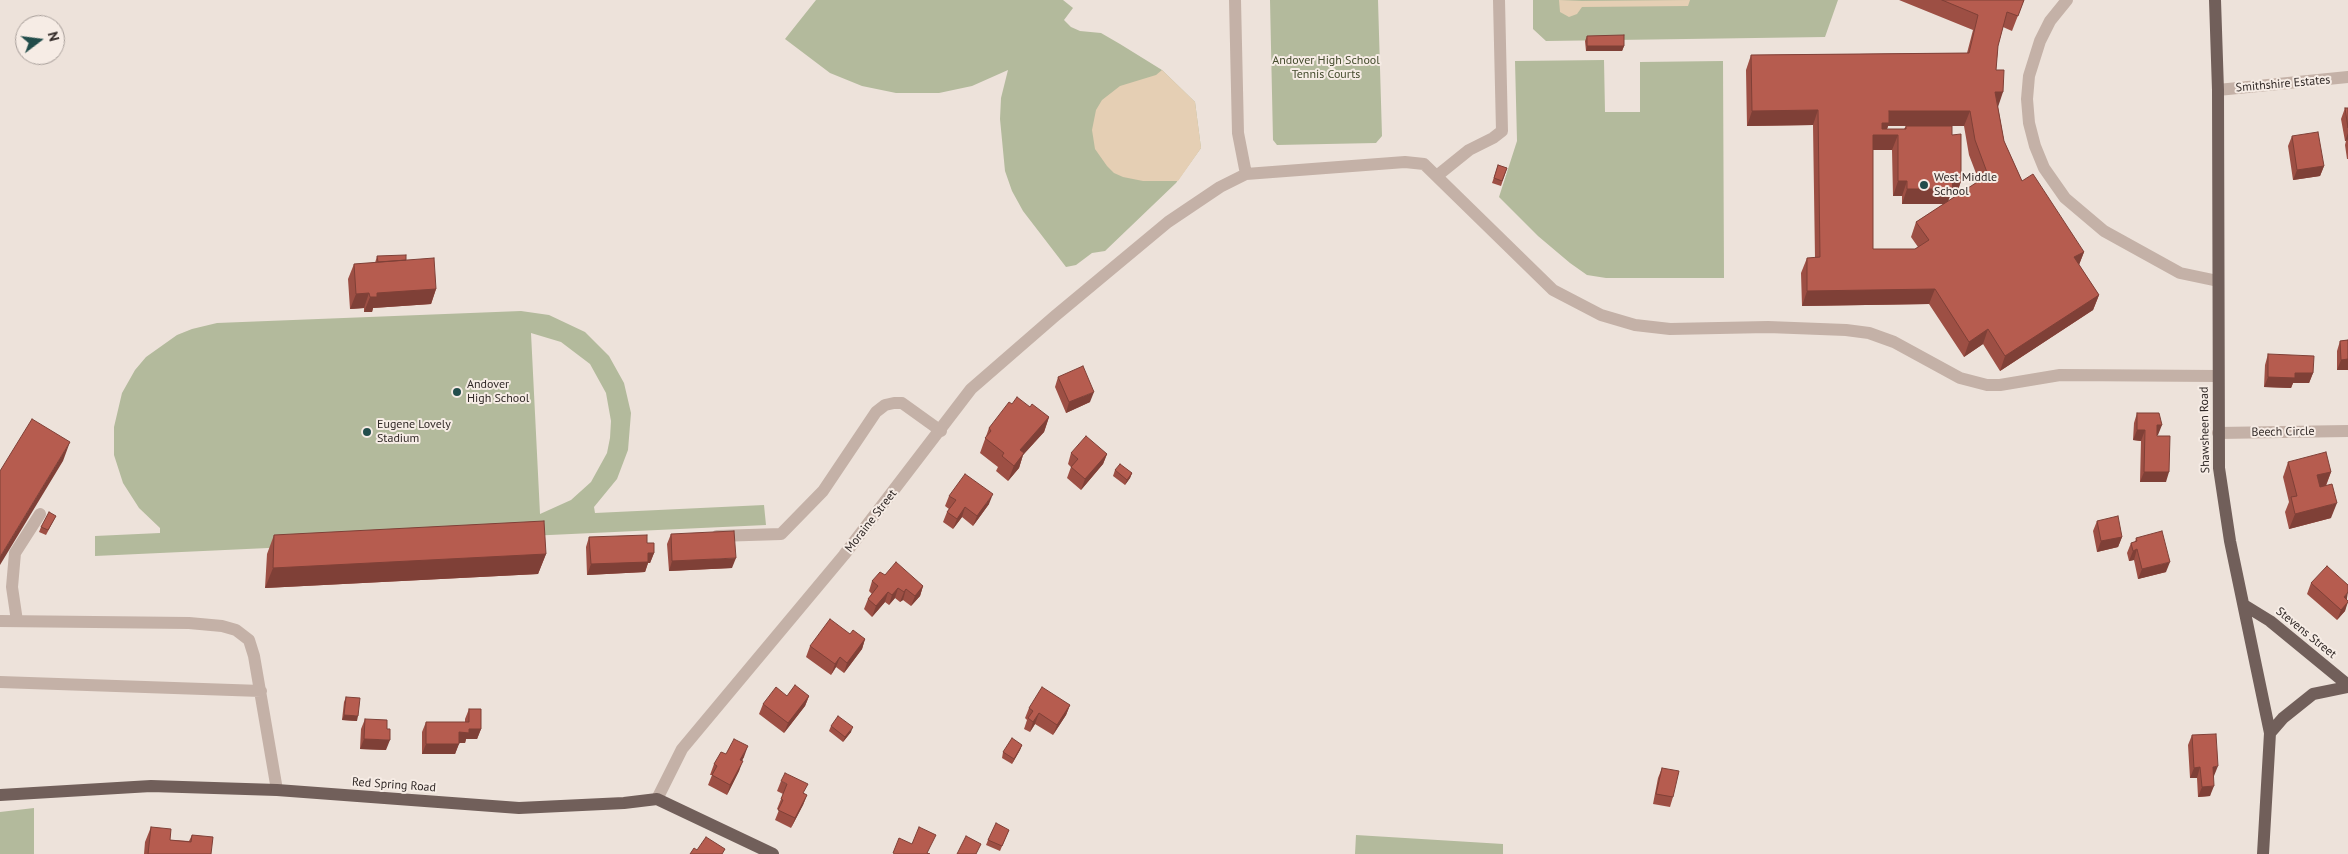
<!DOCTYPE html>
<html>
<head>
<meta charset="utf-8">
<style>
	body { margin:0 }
	#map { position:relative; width:2348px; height:854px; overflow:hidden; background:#ede2da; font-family:"PT Sans",sans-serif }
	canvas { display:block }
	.north { position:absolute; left:15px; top:15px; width:50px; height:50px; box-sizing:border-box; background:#f6ece5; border:1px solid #a79e99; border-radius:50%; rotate:75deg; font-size:14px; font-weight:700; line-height:20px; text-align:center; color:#312927 }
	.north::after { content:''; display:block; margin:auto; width:18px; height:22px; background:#224d4b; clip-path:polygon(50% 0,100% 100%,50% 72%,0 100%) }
</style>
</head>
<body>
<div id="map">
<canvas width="2348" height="854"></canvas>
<div class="north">N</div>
</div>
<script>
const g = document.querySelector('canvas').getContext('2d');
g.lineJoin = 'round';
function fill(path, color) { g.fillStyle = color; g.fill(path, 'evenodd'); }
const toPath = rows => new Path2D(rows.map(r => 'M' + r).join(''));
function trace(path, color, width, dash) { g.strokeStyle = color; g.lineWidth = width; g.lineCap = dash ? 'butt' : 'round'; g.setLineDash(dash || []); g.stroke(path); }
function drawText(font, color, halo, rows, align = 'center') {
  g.font = font + ' "PT Sans",sans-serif'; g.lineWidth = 4; g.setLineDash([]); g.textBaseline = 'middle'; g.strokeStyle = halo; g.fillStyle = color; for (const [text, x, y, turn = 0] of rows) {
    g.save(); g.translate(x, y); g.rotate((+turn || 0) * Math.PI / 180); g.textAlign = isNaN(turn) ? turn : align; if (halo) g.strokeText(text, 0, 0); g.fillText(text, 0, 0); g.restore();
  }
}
fill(toPath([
	[816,0,1063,0,1073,8,1064,20,1071,27,1080,31,1101,33,1120,44,1162,70,1195,102,1201,148,1176,183,1105,251,1092,253,1076,265,1066,267,1023,211,1012,191,1005,171,1000,119,1001,98,1008,70,972,86,939,93,896,93,862,86,830,73,785,39],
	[1270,0,1378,0,1382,136,1376,143,1277,145,1273,140],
	[1533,0,1838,0,1825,37,1546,41,1533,29],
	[1604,60,1605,112,1640,112,1640,62,1723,61,1724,278,1606,278,1587,275,1570,263,1538,236,1499,197,1517,141,1515,61],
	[521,311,549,315,585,332,609,356,624,383,631,413,628,450,617,479,594,507,595,513,764,505,766,525,95,556,95,536,160,533,160,528,139,508,123,483,114,455,114,427,122,393,135,370,146,357,177,335,192,329,217,323],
	[531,333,561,342,590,364,606,393,611,421,610,438,607,453,591,482,571,500,540,514],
	[34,808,34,854,0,854,0,812],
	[1356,835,1503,844,1503,854,1355,854]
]), '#b3ba9c');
fill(toPath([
	[1559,0,1582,1,1690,0,1688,6,1582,7,1577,14,1569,17,1560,12],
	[1162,70,1195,102,1201,148,1178,181,1143,181,1123,177,1114,173,1107,166,1095,149,1092,130,1096,110,1102,100,1120,86,1156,75]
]), '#e5cfb4');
trace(toPath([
	[1235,0,1238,133,1246,174,1405,162,1424,164,1553,290,1601,315,1635,325,1670,329,1768,327,1846,330,1869,333,1894,342,1960,378,1987,385,2000,385,2060,375,2218,376],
	[2067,0,2050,21,2040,41,2029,76,2027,99,2029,123,2035,146,2044,168,2065,198,2104,231,2180,273,2218,281],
	[2218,90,2348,77],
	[1438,175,1469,150,1493,138,1502,131,1499,0],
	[2218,433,2348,431],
	[717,536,781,534,823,491,876,412,885,405,894,403,902,403,941,431],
	[0,621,189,623,222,626,236,630,249,640,254,656,277,790],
	[17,621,12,587,15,553,40,514],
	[0,682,261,691],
	[657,799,682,749,844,555,971,389,1055,316,1168,222,1220,187,1246,174]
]), '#c4b1a7', 12);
trace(toPath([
	[2215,0,2218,90,2219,468,2230,541,2270,733,2263,854],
	[2244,605,2270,621,2348,685],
	[2270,733,2283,718,2313,694,2348,687],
	[0,795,151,786,277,790,519,808,624,803,657,799,773,854]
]), '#715f5a', 12);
fill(toPath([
	[1899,0,2024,0,2012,31,2003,27,1998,46,1996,70,1998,107,2004,141,2022,181,2084,252,2079,265,2099,295,2093,310,2000,371,1983,344,1964,357,1929,304,1802,306,1801,273,1807,258,1815,258,1813,125,1747,126,1746,70,1751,55,1967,53,1973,30],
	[1888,126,1964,126,1969,155,1979,181,1948,201,1950,196,1956,196,1961,181,1952,135,1906,126,1904,129,1887,129],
	[1873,150,1892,150,1893,196,1902,196,1902,204,1944,204,1916,222,1911,237,1918,247,1915,249,1873,249],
	[1587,36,1624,46,1622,51,1586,51,1585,41],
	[2345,108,2348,108,2348,159,2347,159,2345,145,2346,141,2345,141,2341,119],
	[2292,136,2324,166,2320,176,2293,180,2288,146],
	[1498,165,1507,168,1501,186,1492,183],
	[377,256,406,260,436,289,431,304,373,308,372,312,364,312,364,308,350,309,348,279,354,264,375,263],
	[2348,340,2348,370,2337,370,2337,351,2340,341],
	[2268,354,2313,373,2309,383,2293,383,2291,388,2264,387,2265,365],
	[1058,377,1090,402,1066,413,1055,387],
	[1012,404,1030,407,1049,417,1044,432,1023,455,1019,468,1008,481,996,471,998,467,980,453,989,428],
	[2137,413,2158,435,2157,435,2157,436,2166,482,2140,482,2141,441,2133,440,2134,423],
	[1071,453,1107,454,1103,464,1081,490,1067,478,1071,467,1068,464],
	[2288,462,2331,472,2326,486,2331,518,2289,529,2285,512,2289,502,2283,477],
	[1115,470,1132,473,1130,478,1125,485,1113,476],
	[949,496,989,504,973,526,962,517,953,529,943,522,947,512,949,509,945,506],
	[56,516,46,535,39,532,41,527],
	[2097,521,2122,537,2118,547,2097,552,2093,531],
	[671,534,732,568,669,571,667,544],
	[274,535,546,554,538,574,265,588,267,554],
	[589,537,647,543,654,553,650,563,648,563,645,572,587,575,586,547],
	[2136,538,2166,572,2138,579,2134,560,2129,561,2127,553,2131,543,2135,542],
	[885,575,923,586,920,596,911,606,903,600,900,602,895,598,889,605,885,602,872,617,864,609,868,599,872,594,869,591,872,581],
	[2311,583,2347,598,2347,599,2345,611,2337,620,2307,594],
	[850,634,865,639,862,649,844,673,836,667,831,675,806,657,810,646],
	[809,696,805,706,784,733,759,714,763,704],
	[346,697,357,721,342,720,344,702],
	[1070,705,1066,715,1053,735,1035,724,1030,732,1024,729,1027,720,1025,718,1029,708],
	[469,709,481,729,477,739,466,739,465,743,459,743,455,754,422,754,422,732,426,722,465,722,465,719],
	[365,719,386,750,360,749,361,729],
	[831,726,851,732,843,742,829,731],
	[2192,735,2214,776,2213,777,2210,796,2198,797,2197,778,2190,778,2188,745],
	[1022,745,1020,750,1012,764,1002,758,1003,752],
	[726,754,744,757,742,760,739,771,727,795,708,785,712,775,710,775,714,764],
	[1662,768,1673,797,1670,807,1653,804,1658,778],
	[781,781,807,795,803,805,791,828,775,820,779,810,777,809,783,794,777,791],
	[151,827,170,840,189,841,192,835,211,854,144,854,145,842],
	[1009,830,1000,851,986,845,988,840]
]), '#9d4f44');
fill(toPath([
	[1587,46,1624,46,1622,51,1586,51],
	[1995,92,2003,92,1998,107],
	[1818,110,1813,125,1747,126,1752,111],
	[1889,111,1970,111,1964,126,1888,126,1885,135,1898,135,1892,150,1868,150,1873,135],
	[2348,133,2348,141,2347,139,2346,141,2345,141],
	[2324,166,2320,176,2293,180,2297,170],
	[1898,181,1907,181,1902,196,1893,196],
	[1953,181,1961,181,1956,196,1950,196,1947,204,1902,204,1907,189],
	[2084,252,2078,267,2074,257],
	[436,289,431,304,373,308,372,312,364,312,370,297,377,293],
	[1935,289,1929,304,1802,306,1807,291],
	[369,293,364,308,350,309,356,294],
	[2099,295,2093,310,2000,371,2005,356],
	[1988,329,1983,344,1964,357,1969,342],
	[2348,359,2348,370,2337,370,2341,360],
	[2295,373,2313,373,2309,383,2293,383,2291,388,2264,387,2268,377],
	[1094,392,1090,402,1066,413,1069,402],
	[1049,417,1044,432,1023,455,1019,468,1008,481,1020,450],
	[2157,425,2162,425,2158,435,2154,435],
	[2137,430,2145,430,2141,441,2133,440],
	[70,442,63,461,0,565,0,557],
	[1107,454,1103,464,1081,490,1085,479],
	[2144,472,2169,472,2166,482,2140,482],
	[2331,472,2325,487,2312,490,2317,475],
	[1132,473,1130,478,1125,485,1127,480],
	[993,494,989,504,973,526,977,516],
	[2337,503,2331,518,2289,529,2295,514],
	[965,507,962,517,953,529,957,519],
	[2122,537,2118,547,2097,552,2101,541],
	[2137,549,2134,560,2129,561,2133,551],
	[648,553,654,553,650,563,648,563,645,572,587,575,591,564],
	[546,554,538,574,265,588,273,568],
	[736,558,732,568,669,571,672,561],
	[2170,562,2166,572,2138,579,2142,569],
	[923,586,920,596,911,606,915,596],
	[898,588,895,598,889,605,892,595],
	[906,589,903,600,900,602,904,592],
	[888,592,885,602,872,617,876,606],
	[2348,592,2347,598,2340,607,2344,597],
	[2348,602,2345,611,2337,620,2341,610],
	[865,639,862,649,844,673,847,663],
	[840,657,836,667,831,675,835,664],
	[809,696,805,706,784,733,788,723],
	[1070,705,1066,715,1053,735,1057,725],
	[1039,713,1035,724,1030,732,1033,722],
	[344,715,358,716,357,721,342,720],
	[853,727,851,732,843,742,845,737],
	[469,729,481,729,477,739,466,739,465,743,455,743,459,732],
	[364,739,390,740,386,750,360,749],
	[426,744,459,744,455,754,422,754],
	[1022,745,1020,750,1012,764,1014,759],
	[748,746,744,757,737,770,740,760],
	[743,761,739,771,727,795,730,785],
	[2218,766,2214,776,2209,777,2213,767],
	[2200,767,2197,778,2190,778,2194,768],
	[2214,786,2210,796,2198,797,2202,787],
	[807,795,803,805,791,828,795,818]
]), '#7f4037');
const building = toPath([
	[1942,0,2024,0,2018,16,2007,12,1998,46,1996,70,2004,70,2003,92,1995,92,2004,141,2022,181,2033,174,2084,252,2074,257,2099,295,2005,356,1988,329,1969,342,1935,289,1807,291,1807,258,1820,257,1818,110,1752,111,1751,55,1969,53,1978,15,1942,0],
	[1889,111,1970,111,1975,140,1988,175,1916,222,1929,240,1915,249,1873,249,1873,135,1898,135,1898,181,1907,181,1907,189,1952,189,1953,181,1961,181,1961,134,1952,135,1952,126,1906,126,1906,129,1882,129,1882,123,1889,123,1889,111],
	[1624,35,1624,46,1587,46,1587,36,1624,35],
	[2345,108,2348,108,2348,128,2345,108],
	[2318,132,2324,166,2297,170,2292,136,2318,132],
	[1498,165,1507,168,1502,181,1494,178,1498,165],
	[406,255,406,260,378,262,377,256,406,255],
	[434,258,436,289,377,293,377,297,370,297,369,293,356,294,354,264,434,258],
	[2348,340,2348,359,2341,360,2340,341,2348,340],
	[2268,354,2314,356,2313,373,2295,373,2295,378,2268,377,2268,354],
	[1083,366,1094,392,1069,402,1058,377,1083,366],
	[1017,397,1030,407,1032,404,1049,417,1020,450,1024,453,1014,466,1002,456,1004,453,985,438,991,431,989,428,1009,402,1012,404,1017,397],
	[2137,413,2159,413,2162,425,2157,425,2157,436,2170,436,2169,472,2144,472,2145,430,2137,430,2137,413],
	[32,419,70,442,0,557,0,471,32,419],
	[1086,436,1107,454,1085,479,1071,467,1078,459,1071,453,1086,436],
	[2326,452,2331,472,2317,475,2320,487,2332,484,2337,503,2295,514,2291,497,2297,496,2288,462,2326,452],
	[1120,464,1132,473,1127,480,1115,470,1120,464],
	[965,474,993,494,977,516,965,507,957,519,947,512,956,500,949,496,965,474],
	[49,512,56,516,48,530,41,527,49,512],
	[2118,516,2122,537,2101,541,2097,521,2118,516],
	[544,521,546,554,273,568,274,535,544,521],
	[734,531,736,558,672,561,671,534,734,531],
	[2162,531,2170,562,2142,569,2137,549,2133,551,2131,543,2137,541,2136,538,2162,531],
	[647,535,647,543,654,543,654,553,648,553,648,562,591,564,589,537,647,535],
	[896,562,923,586,915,596,906,589,904,592,898,588,892,595,888,592,876,606,868,599,878,586,872,581,880,572,885,575,896,562],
	[2327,566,2348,585,2348,592,2344,597,2348,601,2348,602,2341,610,2311,583,2327,566],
	[830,619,850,634,853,630,865,639,847,663,840,657,835,664,810,646,830,619],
	[795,685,809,696,788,723,763,704,776,687,787,696,795,685],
	[1042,687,1070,705,1057,725,1039,713,1033,722,1028,718,1033,711,1029,708,1042,687],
	[346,697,360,698,358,716,344,715,346,697],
	[469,709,481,709,481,729,469,729,469,733,459,732,459,744,426,744,426,722,469,722,469,709],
	[838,716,853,727,845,737,831,726,838,716],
	[365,719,387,720,387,729,390,729,390,740,364,739,365,719],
	[2216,734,2218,766,2213,767,2214,786,2202,787,2200,767,2194,768,2192,735,2216,734],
	[1012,738,1022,745,1014,759,1003,752,1012,738],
	[734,739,748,746,740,760,743,761,730,785,712,775,717,766,714,764,721,752,726,754,734,739],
	[1662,768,1679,771,1673,797,1656,794,1662,768],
	[785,773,808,784,803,793,807,795,795,818,778,810,783,800,781,799,787,784,781,781,785,773],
	[996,823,1009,830,1002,846,988,840,996,823],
	[151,827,171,829,170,840,191,842,192,835,213,837,211,854,148,854,151,827],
	[919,827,936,835,927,853,930,854,895,854,893,853,899,838,912,844,919,827],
	[966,836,981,844,976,854,957,854,966,836],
	[706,837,725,849,722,854,690,854,694,848,697,850,706,837]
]);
fill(building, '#b65c4f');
trace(building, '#7f4037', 1);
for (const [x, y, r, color] of [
	[1924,185,5,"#224d4b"],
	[457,392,5,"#224d4b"],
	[367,432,5,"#224d4b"]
]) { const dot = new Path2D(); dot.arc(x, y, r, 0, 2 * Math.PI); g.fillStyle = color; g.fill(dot); trace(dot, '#f6ece5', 2); }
drawText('12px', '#454c2e', '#f6ece5', [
	["Andover High School",1326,61],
	["Tennis Courts",1326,75]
]);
drawText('12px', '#312927', '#f6ece5', [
	["Smithshire Estates",2283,84,-5],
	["Shawsheen Road",2205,430,-91],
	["Beech Circle",2283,432,-1],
	["Moraine Street",871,521,-52],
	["Stevens Street",2306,633,39],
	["Red Spring Road",394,785,4]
]);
drawText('12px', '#312927', '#f6ece5', [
	["West Middle",1934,178],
	["School",1934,192],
	["Andover",467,385],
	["High School",467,399],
	["Eugene Lovely",377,425],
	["Stadium",377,439]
], 'left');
</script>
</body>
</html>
